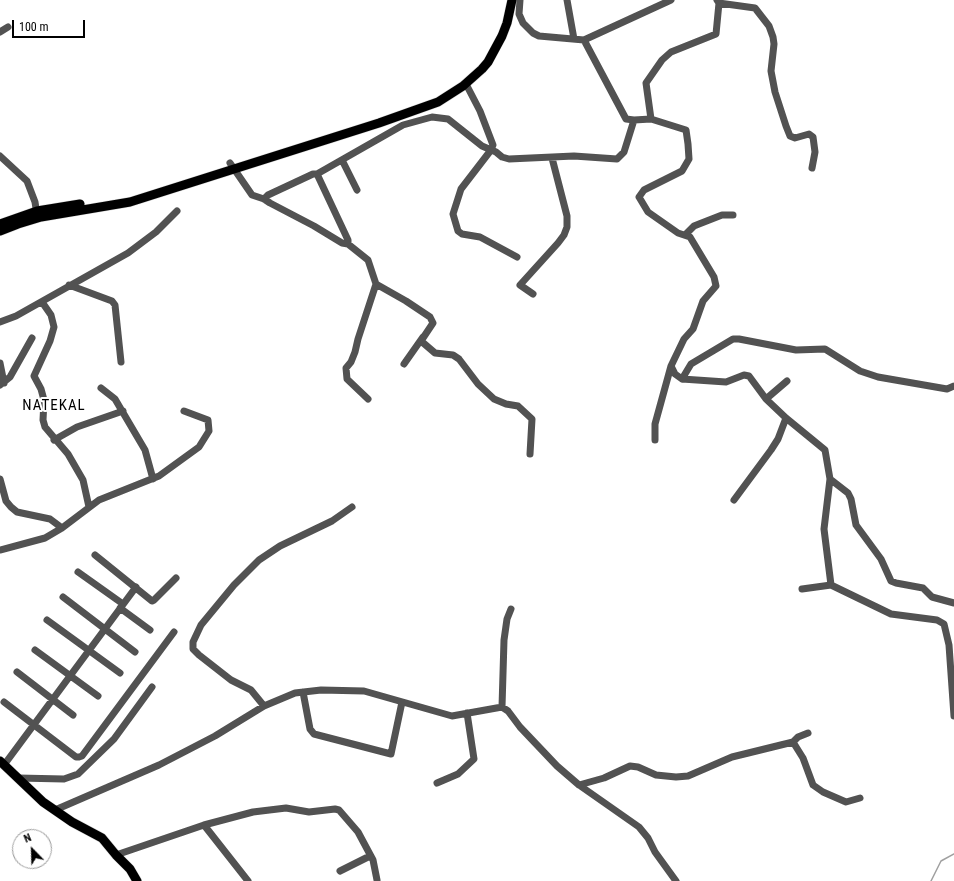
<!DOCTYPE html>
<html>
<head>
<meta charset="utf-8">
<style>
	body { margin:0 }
	#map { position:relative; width:954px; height:881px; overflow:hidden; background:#fff; font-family:"Roboto Condensed",sans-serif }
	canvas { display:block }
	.north { position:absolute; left:12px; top:829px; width:40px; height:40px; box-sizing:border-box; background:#fff; border:1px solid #999; border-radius:50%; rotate:337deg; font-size:11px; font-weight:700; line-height:16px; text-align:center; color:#000 }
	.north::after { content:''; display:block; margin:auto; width:14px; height:18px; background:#000; clip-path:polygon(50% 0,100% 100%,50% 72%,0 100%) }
	.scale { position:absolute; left:12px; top:20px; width:73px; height:18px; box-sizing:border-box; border:2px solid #000; border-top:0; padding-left:5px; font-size:12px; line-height:14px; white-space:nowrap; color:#000; -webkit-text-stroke:3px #fff; paint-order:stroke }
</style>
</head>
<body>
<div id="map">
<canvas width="954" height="881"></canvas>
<div class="north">N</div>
<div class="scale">100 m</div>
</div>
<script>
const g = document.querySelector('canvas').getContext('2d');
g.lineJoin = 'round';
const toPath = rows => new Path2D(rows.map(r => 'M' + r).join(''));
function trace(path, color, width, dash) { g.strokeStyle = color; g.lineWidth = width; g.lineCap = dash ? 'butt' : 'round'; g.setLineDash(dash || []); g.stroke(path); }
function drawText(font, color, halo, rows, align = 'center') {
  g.font = font + ' "Roboto Condensed",sans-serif'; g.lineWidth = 4; g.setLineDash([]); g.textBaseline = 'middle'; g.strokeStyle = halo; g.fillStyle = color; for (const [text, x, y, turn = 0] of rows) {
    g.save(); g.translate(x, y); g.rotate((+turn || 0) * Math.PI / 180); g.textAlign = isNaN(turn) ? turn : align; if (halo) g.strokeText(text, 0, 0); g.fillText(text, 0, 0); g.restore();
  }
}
trace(toPath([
	[931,881,941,861,954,854]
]), '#a0a0a0', 1.5);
const major = toPath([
	[0,224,37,211,80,204],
	[0,231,18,224,41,217,130,202,379,123,438,102,463,86,482,69,488,62,502,36,507,23,512,0],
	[0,761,43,802,72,822,102,838,116,855,130,869,137,881]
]);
trace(major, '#dbdbdb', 10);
trace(toPath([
	[520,0,519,14,523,23,533,33,539,36,584,40,671,0],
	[567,0,574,39],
	[717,0,719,3,755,8,769,26,773,37,774,44,771,71,775,92,786,126,790,136,795,138,809,134,813,137,815,152,812,168],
	[0,32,8,27],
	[584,40,626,119,634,120,651,119,686,130,688,144,689,159,682,171,644,190,639,197,648,212,678,233,690,237,714,277,716,286,703,301,693,329,684,339,671,366,675,374,682,379,726,382,744,375,749,376,766,399,786,418,825,450,830,479,848,493,851,499,856,525,881,559,891,581,896,583,923,588,932,597,954,603],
	[466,84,480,111,493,145,491,150,461,189,453,214,458,231,462,234,480,237,517,257],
	[651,119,646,83,662,60,671,52,716,34,719,3],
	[0,156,27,181,35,202,37,215],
	[342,160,357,190],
	[230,163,252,195,264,199,270,203,314,226,342,243,348,244,368,260,376,284,358,339,355,352,351,362,346,368,347,379,368,399],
	[317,174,348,240,348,244],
	[264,199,268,195,313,174,317,174,403,125,432,117,448,119,482,146,496,152,502,157,509,159,574,156,617,159,624,152,634,120],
	[685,235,694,226,699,224,722,215,733,215],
	[376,284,406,301,430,317,433,323,421,341,435,353,453,355,459,359,478,384,494,399,506,404,518,406,532,419,530,454],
	[69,285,112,301,115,305,121,362],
	[533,294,520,285,558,243,564,235,567,227,567,216,552,158],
	[42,302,51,315,54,327,50,341,34,376,41,389,44,400,43,420,45,427,68,454,83,480,89,507],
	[0,322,16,316,128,253,156,232,177,211],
	[0,363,4,383],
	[404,364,423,337],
	[682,379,691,364,733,339,739,339,796,350,825,349,860,371,878,377,947,389,954,386],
	[0,385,10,377,32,338],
	[101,388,115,399,145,450,153,479],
	[766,399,787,381],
	[54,440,77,427,123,411],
	[655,440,655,424,671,366],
	[0,479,6,501,11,507,17,512,50,519,62,528],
	[830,479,824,529,831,585],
	[734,500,771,450,778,439,786,418],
	[0,550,45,538,62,528,99,500,159,476,199,447,209,431,208,420,184,411],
	[95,555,152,601,154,600,176,578],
	[78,572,123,604],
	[802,589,831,585,891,614,937,620,944,624,949,645,954,716],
	[63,597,135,652],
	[120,608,150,630],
	[47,620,120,673],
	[35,650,98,696],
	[17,672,73,715],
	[303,692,310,729,314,734,391,754,402,702],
	[4,702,76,757,79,757,82,756,174,632],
	[264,706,251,690,231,680,199,655,193,649,193,642,201,625,234,585,259,560,280,546,332,521,352,507],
	[502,707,504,640,507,619,511,609],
	[793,742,803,758,813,785,823,792,846,802,860,798],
	[4,765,136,587],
	[18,778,64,779,78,774,114,739,152,687],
	[437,783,458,774,474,759,467,713],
	[579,785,604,778,630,766,638,767,656,775,676,777,688,776,732,757,793,742,798,737,808,733],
	[55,810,159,765,215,736,264,706,295,693,321,690,364,691,452,716,502,707,508,711,520,727,557,766,579,785,639,827,648,838,655,852,676,881],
	[204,825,248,881],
	[116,855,204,825,253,812,286,808,309,812,335,809,339,810,358,832,373,860,377,880],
	[340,871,370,856]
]), '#525252', 7);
trace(major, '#000', 9);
g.letterSpacing = '1px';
drawText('15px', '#000', '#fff', [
	["NATEKAL",54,406]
]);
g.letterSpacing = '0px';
</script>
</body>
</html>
